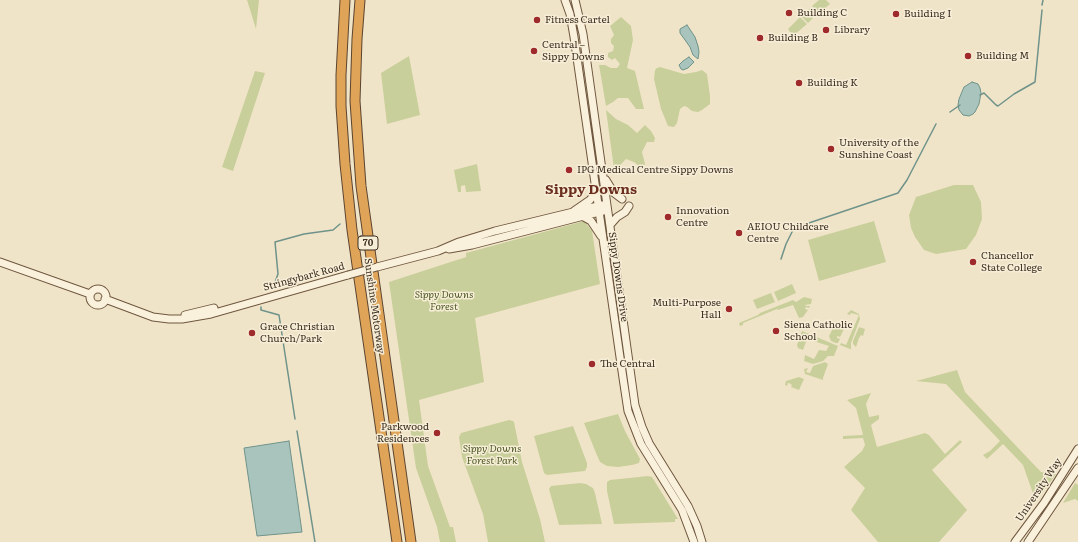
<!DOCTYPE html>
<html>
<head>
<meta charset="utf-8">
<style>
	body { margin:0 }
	canvas { display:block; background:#f0e4c8 }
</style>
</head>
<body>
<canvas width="1078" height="542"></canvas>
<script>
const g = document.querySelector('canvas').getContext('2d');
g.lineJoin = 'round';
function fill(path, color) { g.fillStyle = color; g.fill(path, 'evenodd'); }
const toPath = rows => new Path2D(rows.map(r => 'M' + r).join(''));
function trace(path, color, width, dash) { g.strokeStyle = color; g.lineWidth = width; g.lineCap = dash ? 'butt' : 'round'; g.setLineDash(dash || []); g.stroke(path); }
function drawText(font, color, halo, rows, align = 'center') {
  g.font = font + ' Literata,serif'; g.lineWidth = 3; g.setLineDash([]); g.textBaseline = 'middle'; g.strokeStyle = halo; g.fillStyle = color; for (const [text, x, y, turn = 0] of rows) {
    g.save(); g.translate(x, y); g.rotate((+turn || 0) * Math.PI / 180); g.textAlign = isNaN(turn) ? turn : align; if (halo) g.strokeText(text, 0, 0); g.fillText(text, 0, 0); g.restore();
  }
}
fill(toPath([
	[247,0,259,0,256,29],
	[819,0,826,0,830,4,818,14,812,6],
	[810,8,816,15,808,23,801,16],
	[621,17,631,26,633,40,627,68,635,71,644,109,636,109,628,98,618,98,613,102,606,106,599,65,605,65,611,68,617,68,620,64,615,58,612,60,608,57,608,53,613,51,614,46,611,43,611,39,614,35,610,26],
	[800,17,807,24,793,36,788,29],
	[409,56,420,115,387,124,381,73],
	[660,67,684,74,696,72,702,70,707,74,710,96,710,104,702,110,698,112,692,111,687,107,684,106,680,109,677,123,674,127,668,126,661,109,654,79,655,70,657,68],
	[255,71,265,73,233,171,222,167],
	[606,110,616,119,628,125,637,133,645,125,651,131,655,138,654,142,647,142,642,152,645,164,644,166,639,166,634,162,626,159,621,164,618,170,614,169],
	[477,164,481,191,466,192,465,185,461,186,461,192,458,192,454,170],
	[954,185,973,185,981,202,982,219,976,235,966,249,936,254,924,250,915,237,911,228,909,215,916,197],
	[584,221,592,231,600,284,475,318,484,382,419,400,428,466,450,527,453,527,456,542,440,542,437,527,416,468,389,282,466,257,466,253],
	[874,221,886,262,819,281,808,240],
	[792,284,796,293,778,301,774,292],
	[771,293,775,302,757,309,753,300],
	[804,297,812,299,811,304,805,305,806,306,810,306,809,308,806,307,805,309,808,310,803,317,799,318,793,305,778,310,777,309,743,323,743,325,740,326,739,323,758,315,760,313,793,300,796,302],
	[851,310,859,314,860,319,851,343,851,349,850,349,840,345,841,343,846,345,859,315,851,313,850,315,847,314],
	[838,325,845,327,840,337,837,336,837,338,840,339,838,343,836,343,831,341,829,336,834,326,837,327],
	[859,327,865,329,863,336,861,335,859,338,856,347,853,344,853,341],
	[802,331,838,346,834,356,828,356,823,361,813,364,804,361,805,355,814,359,819,350,826,351,829,346,807,339,803,350,798,348,797,345],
	[825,362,828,364,823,378,823,380,805,374,804,369,808,368,806,372,810,373,813,366],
	[957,370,965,392,1041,472,1056,474,1036,502,1023,465,1003,444,987,459,983,455,990,451,1000,441,946,384,916,381],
	[799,377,804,379,799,390,791,387,792,385,789,383,788,383,787,386,785,385,786,381],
	[871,393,866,404,869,417,879,415,879,419,871,425,877,447,925,433,929,435,945,454,960,440,962,442,932,470,967,510,939,542,878,542,851,510,865,488,844,467,862,451,865,445,863,438,843,439,843,436,863,435,856,408,847,400],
	[618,414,625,431,640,459,639,463,632,465,618,467,607,466,600,462,596,453,584,423],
	[509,420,513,421,514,422,522,462,540,519,545,542,488,542,483,514,462,457,459,437,461,433],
	[573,426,587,463,587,467,585,471,547,475,544,473,534,436],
	[648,476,652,477,678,519,675,519,675,522,614,524,607,491,607,482,610,480],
	[580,483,586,484,593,488,595,493,602,524,559,525,549,489,551,486],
	[1075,483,1078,485,1078,501,1075,499,1063,503]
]), '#c9cf9b');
const water = toPath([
	[687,25,695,37,698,46,699,52,698,59,693,55,690,47,680,33,680,29,687,25],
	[689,57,694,62,688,68,683,70,681,69,679,65,683,61,689,57],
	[972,82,978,84,980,88,981,93,979,104,975,112,973,114,969,116,963,115,959,110,958,105,959,99,964,87,972,82],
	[289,441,302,532,257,536,244,448,289,441]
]);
fill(water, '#a9c4bc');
trace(water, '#6f938a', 1);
trace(toPath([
	[1042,5,1043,0],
	[980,95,984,93,996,105,998,106,1014,94,1035,82,1042,10],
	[950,112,960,105],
	[781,259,786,244,794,228,898,193,907,180,936,124],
	[274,285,278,274,275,242,304,234,333,230,340,224],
	[261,307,261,310,279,315,295,419],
	[297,431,315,542]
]), '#6f938a', 1.5);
const secondary = toPath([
	[565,0,570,14,574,37,623,378,628,411,641,444,682,510,694,542],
	[575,0,583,34,635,405,642,427,649,443,688,506,697,526,702,542],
	[606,180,614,193,622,199],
	[574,211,590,200,596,192],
	[582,216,591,221,601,236],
	[610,225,617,217,625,212,629,206],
	[449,249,472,245,603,211],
	[0,262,90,294],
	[377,267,438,251,459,242,495,231,602,205],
	'90 297a8 8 0 1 1 16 0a8 8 0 1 1-16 0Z',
	[105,299,153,317,169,319,182,319,211,314,348,275],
	[185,315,214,308],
	[1015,542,1044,503,1078,449],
	[1028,542,1078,468]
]);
const highway = toPath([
	[345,0,341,75,341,106,345,164,352,230,397,542],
	[360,0,357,39,355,101,361,186,411,542]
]);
trace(secondary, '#6f573f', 9);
trace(highway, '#5b4430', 11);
trace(secondary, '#faf1dc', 7);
trace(highway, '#e0a458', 9);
const secondaryBridge = toPath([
	[348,275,377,267]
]);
trace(secondaryBridge, '#6f573f', 9, []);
trace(secondaryBridge, '#faf1dc', 7);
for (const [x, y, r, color] of [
	[789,13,4,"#9e2a2b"],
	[896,14,4,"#9e2a2b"],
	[537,20,4,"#9e2a2b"],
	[826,30,4,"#9e2a2b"],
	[760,38,4,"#9e2a2b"],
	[534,51,4,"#9e2a2b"],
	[968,56,4,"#9e2a2b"],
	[799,83,4,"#9e2a2b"],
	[831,149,4,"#9e2a2b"],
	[569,170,4,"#9e2a2b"],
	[668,217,4,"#9e2a2b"],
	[739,233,4,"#9e2a2b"],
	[973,262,4,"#9e2a2b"],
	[729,309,4,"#9e2a2b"],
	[776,331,4,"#9e2a2b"],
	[252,333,4,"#9e2a2b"],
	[592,364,4,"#9e2a2b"],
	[437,433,4,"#9e2a2b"]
]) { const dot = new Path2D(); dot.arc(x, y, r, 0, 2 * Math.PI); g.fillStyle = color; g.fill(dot); trace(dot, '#f7eed8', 1.5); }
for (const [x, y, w] of [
	[368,243,20]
]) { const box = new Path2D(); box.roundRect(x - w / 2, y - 7, w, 14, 3); g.fillStyle = '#f7eed8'; g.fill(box); trace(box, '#3d2e20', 1); }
drawText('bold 9px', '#3d2e20', null, [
	["70",368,243]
]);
drawText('10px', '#3d2e20', '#f7eed8', [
	["Building C",797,13],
	["Building I",904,14],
	["Fitness Cartel",545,20],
	["Library",834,30],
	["Building B",768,38],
	["Central –",542,45],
	["Sippy Downs",542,57],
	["Building M",976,56],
	["Building K",807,83],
	["University of the",839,143],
	["Sunshine Coast",839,155],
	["IPG Medical Centre Sippy Downs",577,170],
	["Innovation",676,211],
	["Centre",676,223],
	["AEIOU Childcare",747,227],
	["Centre",747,239],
	["Chancellor",981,256],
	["State College",981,268],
	["Multi-Purpose",721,303,"right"],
	["Hall",721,315,"right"],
	["Siena Catholic",784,325],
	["School",784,337],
	["Grace Christian",260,327],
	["Church/Park",260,339],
	["The Central",600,364],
	["Parkwood",429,427,"right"],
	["Residences",429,439,"right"]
], 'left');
drawText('10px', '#3d2e20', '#f7eed8', [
	["Stringybark Road",304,277,-15],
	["Sippy Downs Drive",618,277,82],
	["Sunshine Motorway",374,306,82],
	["University Way",1039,490,-56]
]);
drawText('italic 10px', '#4d5a26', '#f7eed8', [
	["Sippy Downs",444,295],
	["Forest",444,307],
	["Sippy Downs",492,449],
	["Forest Park",492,461]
]);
drawText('bold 14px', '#6b2e1e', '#f7eed8', [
	["Sippy Downs",591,190]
]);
</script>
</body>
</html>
